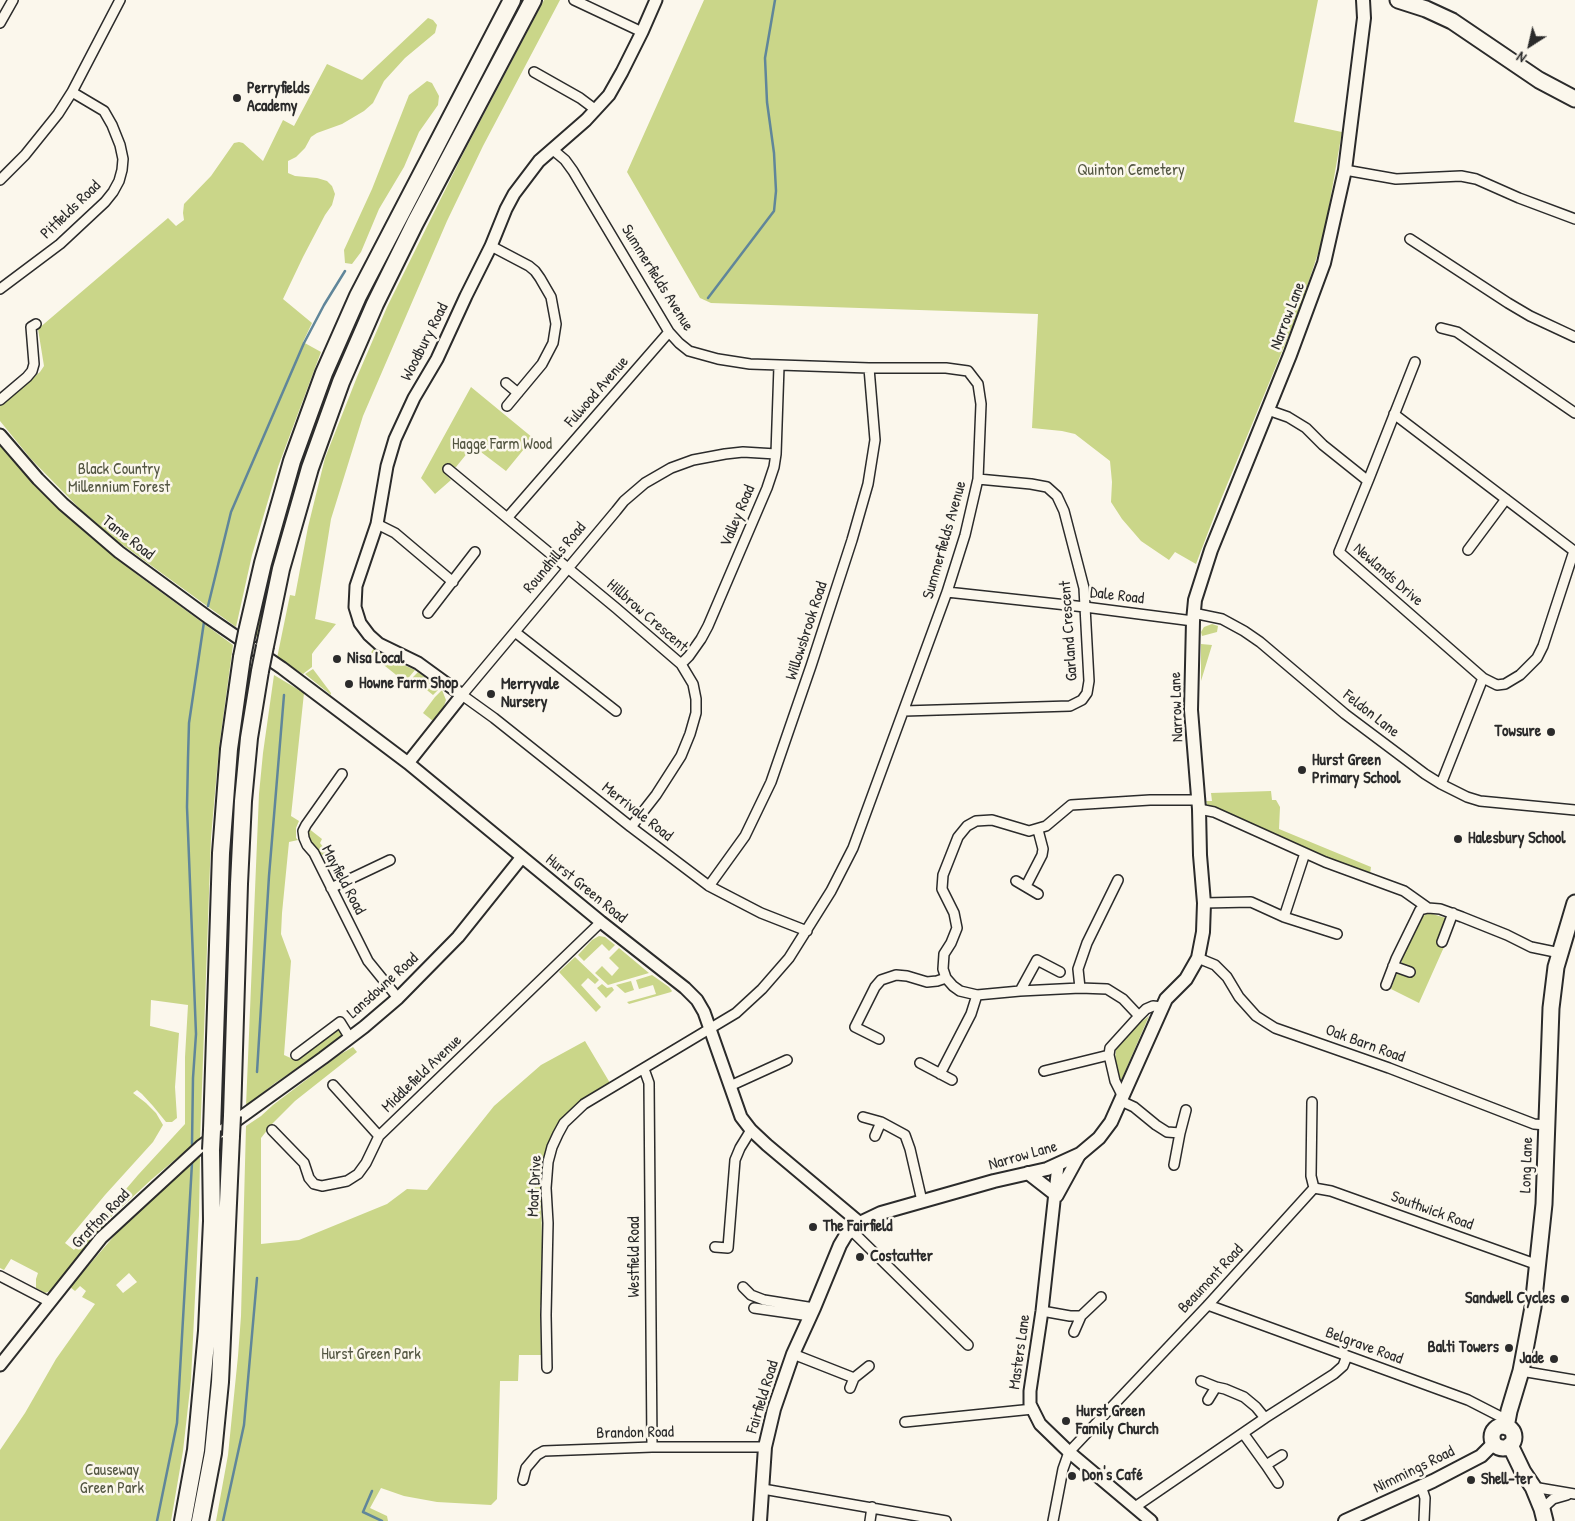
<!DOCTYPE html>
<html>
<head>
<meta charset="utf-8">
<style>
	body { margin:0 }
	#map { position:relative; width:1575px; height:1521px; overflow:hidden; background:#fbf7ec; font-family:"Patrick Hand",sans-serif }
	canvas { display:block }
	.north { position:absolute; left:1505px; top:20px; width:50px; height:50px; -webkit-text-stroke:4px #fbf7ec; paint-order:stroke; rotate:215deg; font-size:14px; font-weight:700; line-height:20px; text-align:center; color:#2b2b2b }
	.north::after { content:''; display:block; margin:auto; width:18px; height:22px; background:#2b2b2b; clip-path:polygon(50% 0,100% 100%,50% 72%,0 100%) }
</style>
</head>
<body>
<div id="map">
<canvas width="1575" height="1521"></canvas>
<div class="north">N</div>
</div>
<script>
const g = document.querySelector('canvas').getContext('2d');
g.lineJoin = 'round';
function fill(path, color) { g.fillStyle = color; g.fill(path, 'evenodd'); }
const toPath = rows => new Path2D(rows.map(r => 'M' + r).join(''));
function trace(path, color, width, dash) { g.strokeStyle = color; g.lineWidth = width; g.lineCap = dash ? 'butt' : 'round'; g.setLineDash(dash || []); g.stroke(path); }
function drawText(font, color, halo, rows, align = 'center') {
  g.font = font + ' "Patrick Hand",sans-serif'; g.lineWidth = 5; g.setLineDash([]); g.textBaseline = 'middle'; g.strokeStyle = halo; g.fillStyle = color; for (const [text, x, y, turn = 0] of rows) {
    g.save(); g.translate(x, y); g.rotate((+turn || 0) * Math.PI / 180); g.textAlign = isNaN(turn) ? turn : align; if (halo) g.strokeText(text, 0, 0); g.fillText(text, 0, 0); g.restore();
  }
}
fill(toPath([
	[519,0,525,0,391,255,259,638,254,636,266,580,288,499,306,443,326,388,367,294],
	[544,0,560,0,483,146,447,221,363,416,331,519,315,619,336,624,314,651,312,654,312,667,303,674,277,658,290,595,295,596,308,527,325,458,357,377,387,307,464,152],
	[704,0,1318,0,1294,122,1342,132,1324,235,1300,308,1217,509,1196,564,1175,552,1169,560,1141,541,1122,519,1111,502,1112,482,1110,461,1075,434,1062,431,1032,428,1038,314,711,303,700,298,627,172],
	[428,18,433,20,437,25,435,33,405,58,384,81,373,103,364,111,342,124,317,133,311,137,305,148,296,157,288,161,288,173,295,176,317,178,327,181,332,186,335,194,332,205,325,215,303,257,283,299,312,323,303,342,321,352,278,467,252,555,236,627,120,543,80,509,31,459,0,421,0,406,40,372,44,366,38,329,168,218,176,226,184,220,183,213,184,204,211,176,234,143,239,142,243,143,263,161,283,120,294,126,327,64,362,80],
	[427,81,432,83,439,96,438,105,419,132,404,167,379,209,361,252,352,264,345,263,344,250,372,189,409,95],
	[471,387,533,438,506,471,473,446,456,467,445,466,443,471,451,480,435,494,421,478],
	[0,445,38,489,90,537,139,576,233,645,219,748,211,838,200,1142,195,1143,152,1179,110,1218,50,1291,45,1293,36,1288,36,1279,38,1273,11,1259,4,1270,0,1268],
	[151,1000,188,1005,185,1057,185,1124,138,1175,74,1250,65,1243,105,1195,153,1142,163,1125,156,1113,146,1103,133,1093,137,1090,142,1094,153,1106,166,1122,172,1122,177,1118,175,1087,179,1033,150,1026],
	[1212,624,1218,626,1217,632,1202,636,1201,632,1204,627],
	[1201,644,1212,645,1201,681],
	[374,648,388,658,415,670,405,682,370,654],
	[248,666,254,668,230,950,225,950,229,832,235,764],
	[313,669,331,693,331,695,305,674],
	[418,672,440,688,433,695,412,678],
	[274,675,304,693,291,816,299,821,296,828,296,838,298,840,289,842,282,913,281,934,291,961,284,1055,295,1060,338,1029,342,1031,344,1037,275,1083,246,1106,259,794,263,753],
	[442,690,446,700,444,706,433,721,423,713,435,697],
	[1271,791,1272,800,1276,800,1280,807,1279,829,1371,867,1370,874,1330,861,1208,806,1206,801,1212,801,1211,793],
	[308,828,322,839,320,843,328,853,324,857,306,838],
	[1429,913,1446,918,1438,944,1444,947,1419,1003,1391,989,1396,975,1399,973,1410,976,1414,969,1402,963,1401,957,1423,916],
	[599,936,605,937,615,945,609,951,602,944,584,961,578,955,592,940],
	[619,948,649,973,608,985,595,973,602,966,612,976,619,968,609,958],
	[575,957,599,980,595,984,588,978,581,985,601,1007,596,1012,559,972],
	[652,975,669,987,672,991,671,992,629,1004,627,1002,656,994,653,985,639,989,636,980],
	[631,981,634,990,625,993,616,985],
	[602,984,607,988,612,987,614,990,606,998,597,988],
	[1149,1016,1120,1083,1115,1062,1116,1048,1128,1032],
	[585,1041,610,1083,561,1122,553,1134,545,1160,541,1190,543,1301,540,1306,541,1355,519,1355,518,1381,500,1381,497,1499,491,1505,437,1502,404,1496,381,1488,370,1508,387,1516,388,1521,216,1521,228,1455,238,1356,241,1316,246,1126,261,1116,273,1105,339,1055,353,1047,357,1052,295,1101,272,1124,261,1138,261,1244,299,1240,387,1204,407,1189,427,1190,494,1106,541,1065],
	[224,1141,221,1234,216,1234,219,1144],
	[200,1157,199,1215,191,1380,183,1451,171,1521,0,1521,0,1450,25,1413,56,1359,95,1304,82,1297,86,1291,80,1286,75,1291,70,1287,128,1220,164,1186],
	[129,1273,137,1282,123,1293,116,1285]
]), '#cad689');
trace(toPath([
	[708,298,774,211,776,191,774,153,767,102,765,58,775,0],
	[208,606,231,512,304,343,324,305,345,271],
	[257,1072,269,876,284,695],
	[192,1144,193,1078,196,1034,187,807,188,758,189,723,204,622],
	[372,1491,363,1512,382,1521],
	[157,1521,177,1423,192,1163],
	[223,1521,244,1425,257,1278]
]), '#60869a', 2.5);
const minor = toPath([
	[574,0,642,32],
	[0,23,13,0],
	[534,72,580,98,596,110],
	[1345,170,1396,179,1461,176,1476,179,1519,198,1575,219],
	[0,180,25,155,58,114,72,92,120,0],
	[1410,239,1508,303,1530,316,1575,337],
	[491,246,529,266,535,271,540,278,551,297,556,324,553,343,542,364,507,406],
	[0,289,60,244,105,202,113,192,119,181,122,170,123,159,120,145,112,125,104,111,72,92],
	[1441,328,1457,332,1575,413],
	[506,383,518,393],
	[0,400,27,377,32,371,34,364,31,327,36,324],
	[1268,410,1288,417,1306,428,1323,445,1368,481,1339,552,1483,678,1441,784],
	[1394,414,1574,551,1543,646,1537,658,1520,675,1505,684,1497,685,1483,678],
	[776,454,743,452,725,454,693,460,671,468,645,483,624,501,616,511,462,695,494,718,631,827,709,886,761,913,807,931],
	[448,469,616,608,681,664,693,684,696,699,696,713,690,734,681,756,656,795,631,827],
	[1368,481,1415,362],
	[508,517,669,332],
	[377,524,395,533,453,582],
	[1468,550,1506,499],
	[947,592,1085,607,1193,621],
	[428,613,475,552],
	[1193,613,1222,619,1244,631,1260,642,1345,714,1425,774,1441,784,1467,797,1480,801,1575,810],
	[515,632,616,711],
	[681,664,689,656,701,639,708,626,767,488,774,467,776,454,779,366],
	[904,711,1070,706,1082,700,1087,693,1089,681,1084,588,1064,511,1057,496,1047,487,1031,484,978,479],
	[342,774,306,825,303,831,304,838,307,845,314,853,368,961,398,998],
	[1199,809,1214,812,1325,862,1404,891,1428,908],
	[1016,881,1038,894],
	[709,886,745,836,771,782,811,666,852,540,868,484,875,440,869,368],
	[1026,886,1042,855,1043,849,1038,830],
	[331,888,390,860],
	[1204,903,1251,902,1284,917,1337,934],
	[1284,917,1305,853],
	[1442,942,1453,913],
	[1198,958,1215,965,1227,977,1239,997,1256,1016,1275,1028,1389,1068,1534,1124,1546,1125],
	[1393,966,1410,972],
	[1386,985,1396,959,1420,910,1428,908,1440,909,1462,917,1507,935,1531,947,1560,953],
	[1080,988,1078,969,1087,943,1118,880],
	[1020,991,1037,960,1060,972],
	[1162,1007,1153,1006,1146,1009,1139,1016,1123,999,1107,989,1080,988,1020,991,977,995,960,991,953,986,946,978,943,969,944,954,951,943,957,928,954,913,942,889,943,875,958,837,967,826,976,821,992,820,1029,831,1046,826,1071,805,1150,800,1198,800],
	[879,1039,855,1027,875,987,881,980,896,975,907,976,927,982,937,981,946,978],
	[296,1055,340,1022,350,1038],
	[920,1063,952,1080],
	[644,1069,649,1083,652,1447],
	[1044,1071,1109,1055],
	[940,1074,971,1014,977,995],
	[333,1085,379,1136],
	[730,1086,787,1060],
	[1123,1097,1115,1081,1109,1055,1110,1048,1139,1016],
	[1121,1101,1134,1107,1156,1125,1167,1132,1180,1133],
	[863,1117,881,1122,905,1135,910,1149,922,1201],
	[272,1130,304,1163,309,1178,314,1184,322,1186,347,1181,358,1174,366,1163,379,1136,601,922],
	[875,1136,881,1122],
	[1174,1165,1180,1133,1186,1110],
	[1314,1188,1331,1191,1538,1265],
	[851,1230,968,1345],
	[715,1247,728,1248,735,1160,740,1148,751,1130],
	[0,1276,50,1302],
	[743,1287,751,1295,764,1300,814,1308],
	[1208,1305,1468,1400,1507,1420],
	[754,1308,810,1316],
	[1042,1311,1070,1316,1081,1316,1101,1297],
	[1074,1332,1081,1316],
	[793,1354,854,1378],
	[547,1368,546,1315,548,1223,546,1188,548,1162,552,1147,558,1134,564,1123,584,1104,736,1013,762,989,789,958,831,891,853,848,947,592,965,535,978,479,981,404,978,384,968,371,946,368,869,368,750,364,718,359,689,351,679,343,669,332,573,171,565,160,552,149],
	[1521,1371,1575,1380],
	[1201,1381,1216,1387,1208,1400],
	[1216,1387,1225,1389,1244,1397,1256,1407,1265,1418],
	[850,1388,854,1378,869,1366],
	[905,1422,1033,1409],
	[1243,1433,1266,1465,1278,1483],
	[1266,1465,1282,1455],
	[523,1480,526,1468,537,1455,544,1451,652,1447,765,1447],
	[1421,1486,1425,1498,1424,1521],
	[1533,1487,1575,1494],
	[763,1489,946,1521],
	[1135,1507,1265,1418,1334,1374,1343,1366,1347,1356],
	[1542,1509,1553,1499,1567,1495],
	[870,1521,872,1507],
	[1053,1521,1063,1469,1069,1452,1208,1305,1314,1188,1311,1176,1312,1102]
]);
const tertiary = toPath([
	[0,435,38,479,63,504,119,552,209,618,282,668,408,763,601,922,685,988,697,1000,704,1012,741,1117,751,1130,767,1145,860,1223],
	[408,763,462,695,418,663,379,644,369,635,360,623,355,607,356,586,377,524,387,466,395,439,414,398,437,359,466,296,491,246,506,209,514,194,539,161,586,120,609,95,622,72,642,32,656,0],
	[1058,1165,1042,1311,1030,1391,1030,1404,1040,1424,1069,1452,1151,1521],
	[1057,1196,1080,1154],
	[0,1365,101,1238,201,1146,323,1058,364,1027,398,998,458,937,522,857]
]);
const secondary = toPath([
	[1028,1173,1055,1194],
	[760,1521,765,1447,774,1409,793,1354,814,1308,840,1245,846,1235,860,1223,881,1213,994,1181,1047,1169,1080,1154,1099,1138,1111,1122,1166,999,1186,979,1198,958,1203,932,1204,903,1200,855,1199,809,1191,710,1193,621,1195,600,1211,550,1290,355,1324,263,1345,170,1364,18,1363,0],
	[1345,1521,1433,1481,1481,1456,1494,1443]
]);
const primary = toPath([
	'1492 1437a11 11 0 1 1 22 0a11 11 0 1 1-22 0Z',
	[1506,1427,1509,1411,1521,1371,1533,1307,1544,1204,1551,1008,1556,967,1575,903],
	[1510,1445,1523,1472,1533,1487,1542,1509,1545,1521]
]);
const trunk = toPath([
	[1398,0,1426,9,1452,21,1539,80,1575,99]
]);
const motorway = toPath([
	[247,632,263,563,292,461,324,373,358,296,512,0],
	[265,646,281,569,310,468,341,382,375,304,415,223,533,0],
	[232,1116,239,884,243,801,249,738,260,671],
	[212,1130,221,853,229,749,242,657],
	[183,1521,196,1450,207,1331,212,1221,211,1150],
	[200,1521,213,1453,220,1382,231,1136]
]);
trace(minor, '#2b2b2b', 12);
trace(tertiary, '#2b2b2b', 15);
trace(secondary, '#2b2b2b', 16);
trace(primary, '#2b2b2b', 19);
trace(trunk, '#2b2b2b', 19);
trace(motorway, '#2b2b2b', 20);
trace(minor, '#fbf7ec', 9);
trace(tertiary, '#fbf7ec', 11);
trace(secondary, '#fbf7ec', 12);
trace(primary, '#fbf7ec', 15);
trace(trunk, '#fbf7ec', 15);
trace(motorway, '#fbf7ec', 16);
const motorwayBridge = toPath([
	[242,657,247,632],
	[260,671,265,646],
	[231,1136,232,1116],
	[211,1150,212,1130]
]);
trace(motorwayBridge, '#2b2b2b', 20, []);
trace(motorwayBridge, '#fbf7ec', 16);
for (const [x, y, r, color] of [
	[237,98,5,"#2b2b2b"],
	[337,659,5,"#2b2b2b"],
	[349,684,5,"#2b2b2b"],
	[491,694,5,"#2b2b2b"],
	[1551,732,5,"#2b2b2b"],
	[1302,770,5,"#2b2b2b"],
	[1458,839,5,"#2b2b2b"],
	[813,1227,5,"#2b2b2b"],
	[860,1257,5,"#2b2b2b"],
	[1565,1299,5,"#2b2b2b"],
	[1509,1348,5,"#2b2b2b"],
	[1554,1359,5,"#2b2b2b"],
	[1066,1421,5,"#2b2b2b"],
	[1072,1476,5,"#2b2b2b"],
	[1471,1480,5,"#2b2b2b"]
]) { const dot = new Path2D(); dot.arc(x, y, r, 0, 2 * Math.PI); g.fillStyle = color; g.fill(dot); trace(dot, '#fbf7ec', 2); }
drawText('bold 16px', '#2b2b2b', '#fbf7ec', [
	["Perryfields",247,89],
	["Academy",247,107],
	["Nisa Local",347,659],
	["Howne Farm Shop",359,684],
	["Merryvale",501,685],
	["Nursery",501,703],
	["Towsure",1541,732,"right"],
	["Hurst Green",1312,761],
	["Primary School",1312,779],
	["Halesbury School",1468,839],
	["The Fairfield",823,1227],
	["Costcutter",870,1257],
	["Sandwell Cycles",1555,1299,"right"],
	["Balti Towers",1499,1348,"right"],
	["Jade",1544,1359,"right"],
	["Hurst Green",1076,1412],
	["Family Church",1076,1430],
	["Don's Café",1082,1476],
	["Shell-ter",1481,1480]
], 'left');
drawText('16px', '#535642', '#fbf7ec', [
	["Quinton Cemetery",1131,171],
	["Hagge Farm Wood",502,445],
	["Black Country",119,470],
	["Millennium Forest",119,488],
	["Hurst Green Park",371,1355],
	["Causeway",112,1471],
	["Green Park",112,1489]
]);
drawText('16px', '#2b2b2b', '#fbf7ec', [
	["Pitfields Road",71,210,-44],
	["Summerfields Avenue",657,278,58],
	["Narrow Lane",1288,316,-69],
	["Woodbury Road",425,342,-63],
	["Fulwood Avenue",597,392,-49],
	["Valley Road",738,516,-67],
	["Tame Road",128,538,38],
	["Summerfields Avenue",945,540,-74],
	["Roundhills Road",555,558,-50],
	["Newlands Drive",1388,575,41],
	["Dale Road",1117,596,7],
	["Hillbrow Crescent",647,616,41],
	["Willowsbrook Road",807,631,-72],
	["Garland Crescent",1069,631,-94],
	["Narrow Lane",1177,707,-92],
	["Feldon Lane",1371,714,38],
	["Merrivale Road",637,812,38],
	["Mayfield Road",343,880,62],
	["Hurst Green Road",586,889,39],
	["Lansdowne Road",383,986,-42],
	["Oak Barn Road",1365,1044,20],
	["Middlefield Avenue",422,1074,-44],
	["Narrow Lane",1023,1156,-16],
	["Long Lane",1527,1165,-88],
	["Moat Drive",535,1186,-87],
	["Southwick Road",1432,1211,20],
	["Grafton Road",101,1219,-46],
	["Westfield Road",635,1257,-90],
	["Beaumont Road",1211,1279,-47],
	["Belgrave Road",1364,1346,20],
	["Masters Lane",1020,1352,-82],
	["Fairfield Road",763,1397,-73],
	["Brandon Road",635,1433,-1],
	["Nimmings Road",1414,1470,-26]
]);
</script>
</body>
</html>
